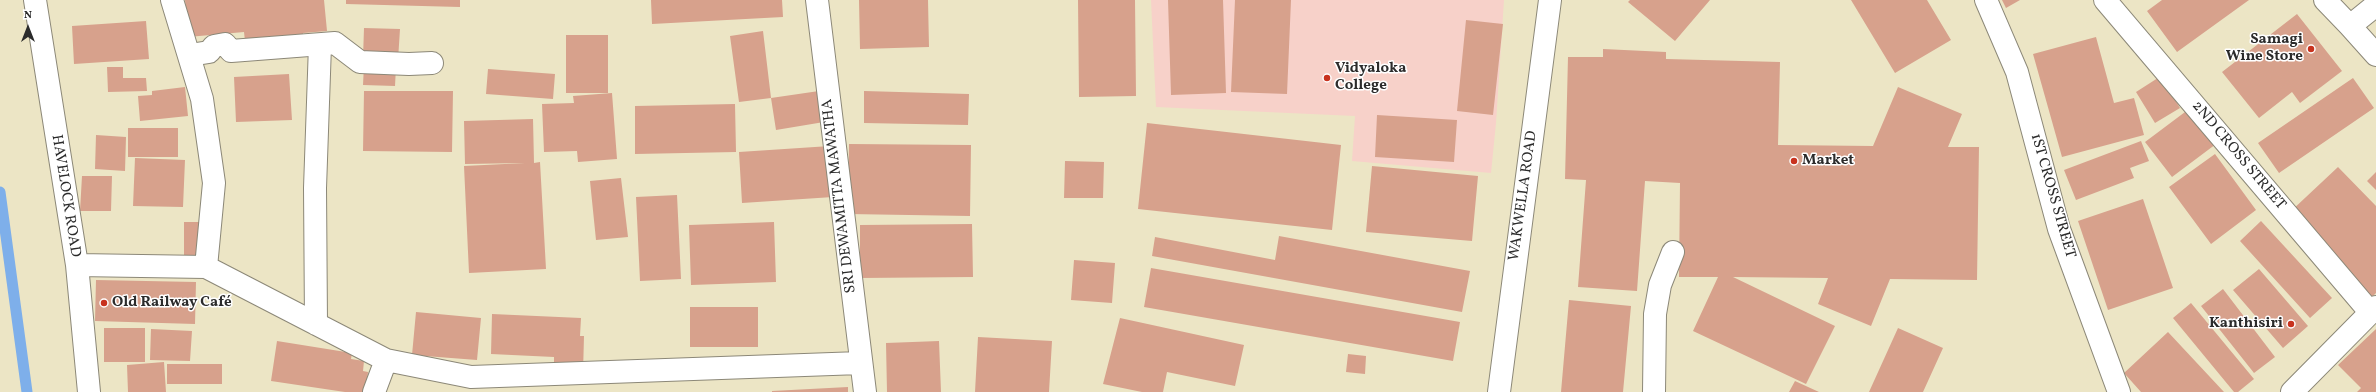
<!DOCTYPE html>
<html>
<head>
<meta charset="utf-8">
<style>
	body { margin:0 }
	#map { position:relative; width:2376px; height:392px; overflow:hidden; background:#ece5c5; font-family:Vollkorn,serif }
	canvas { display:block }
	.north { position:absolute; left:8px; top:8px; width:40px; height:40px; -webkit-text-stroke:3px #fff; paint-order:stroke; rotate:0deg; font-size:11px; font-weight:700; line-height:16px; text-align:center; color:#2b2b2b }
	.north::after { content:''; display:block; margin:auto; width:14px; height:18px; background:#2b2b2b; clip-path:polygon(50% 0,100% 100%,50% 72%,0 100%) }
</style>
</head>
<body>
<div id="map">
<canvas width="2376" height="392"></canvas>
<div class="north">N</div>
</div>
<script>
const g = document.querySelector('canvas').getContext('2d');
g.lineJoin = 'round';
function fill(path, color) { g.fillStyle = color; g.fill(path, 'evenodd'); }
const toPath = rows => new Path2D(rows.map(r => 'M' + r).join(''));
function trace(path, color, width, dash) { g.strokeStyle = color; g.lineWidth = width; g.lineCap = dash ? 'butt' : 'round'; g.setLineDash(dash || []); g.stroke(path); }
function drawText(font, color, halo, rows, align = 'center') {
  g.font = font + ' Vollkorn,serif'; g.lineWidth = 3; g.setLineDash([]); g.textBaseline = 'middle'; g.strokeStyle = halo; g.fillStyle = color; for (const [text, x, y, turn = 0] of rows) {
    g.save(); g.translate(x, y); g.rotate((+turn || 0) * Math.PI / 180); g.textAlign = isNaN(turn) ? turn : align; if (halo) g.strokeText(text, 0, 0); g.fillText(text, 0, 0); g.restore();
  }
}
fill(toPath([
	[1151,0,1504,0,1496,123,1491,173,1352,161,1355,116,1156,107]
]), '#f7d1c9');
trace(toPath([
	[0,192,27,392]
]), '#7eafea', 11);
fill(toPath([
	[185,0,324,0,327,31,303,33,303,36,245,41,244,32,188,37],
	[346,0,460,0,460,7,346,4],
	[651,0,782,0,783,17,652,24],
	[859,0,928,0,929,47,860,49],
	[1078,0,1135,0,1136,96,1079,97],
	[1168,0,1223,0,1226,93,1171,95],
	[1235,0,1291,0,1287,94,1231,92],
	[1630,0,1710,0,1675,41,1628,2],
	[1851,0,1927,0,1951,40,1895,73],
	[2002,0,2020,0,2006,8],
	[2162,0,2249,0,2177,52,2147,11],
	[2297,14,2342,71,2300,103,2292,92,2259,118,2222,72],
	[1466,20,1503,24,1493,115,1457,111],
	[146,21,149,59,74,64,72,26],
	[364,28,400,29,398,60,363,58],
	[763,31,771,98,739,102,730,36],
	[566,35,608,35,608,93,566,93],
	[2096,37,2114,103,2134,98,2144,135,2062,157,2033,54],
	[1603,49,1666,52,1666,59,1780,62,1778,145,1873,146,1898,87,1962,114,1948,147,1979,147,1977,280,1890,279,1871,326,1818,304,1828,278,1733,277,1835,326,1806,384,1693,331,1718,277,1679,277,1680,183,1645,181,1637,291,1578,287,1586,180,1565,179,1568,57,1603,57],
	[364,65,396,67,395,86,363,85],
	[107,67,123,67,123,78,146,78,147,91,108,92],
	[488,69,555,74,553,99,486,94],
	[289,74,292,120,236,122,234,77],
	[2161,76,2180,108,2155,123,2136,92],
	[2353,78,2374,108,2279,173,2258,143],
	[185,87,188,116,140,121,138,96,152,95,152,91],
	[364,91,453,91,452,152,363,151],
	[819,91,824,122,776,130,771,98],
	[864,91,969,94,968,125,864,123],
	[612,93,617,159,578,162,577,151,544,152,542,104,574,103,573,96],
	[735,104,736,152,635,154,635,106],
	[2189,109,2216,144,2172,177,2145,142],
	[1377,115,1457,120,1454,162,1375,157],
	[533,119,534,163,540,162,546,269,469,273,464,166,525,163,465,164,464,121],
	[1147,123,1341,145,1332,230,1138,209],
	[128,128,178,128,178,157,128,157],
	[96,135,126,137,125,171,95,169],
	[2141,141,2149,161,2130,168,2134,178,2076,200,2064,170],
	[849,144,971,145,970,216,848,214],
	[830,146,833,197,742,203,739,152],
	[2215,154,2256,210,2211,244,2169,187],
	[135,158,185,160,183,207,133,206],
	[1065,161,1104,162,1103,198,1064,198],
	[1372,166,1478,176,1472,241,1366,232],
	[2338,167,2376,206,2376,293,2372,297,2290,212],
	[2376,172,2376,190,2367,181],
	[82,176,112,176,111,211,80,211],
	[621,178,628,237,596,240,590,181],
	[677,195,681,279,640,281,636,197],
	[2143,199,2173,288,2108,310,2078,221],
	[2261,221,2332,298,2310,318,2240,241],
	[184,222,200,222,200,263,184,263],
	[774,222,776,282,691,285,689,225],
	[972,224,973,277,860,278,860,225],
	[1279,236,1470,271,1462,312,1152,256,1155,237,1275,260],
	[1074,260,1115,263,1112,303,1071,300],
	[1151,268,1460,322,1453,361,1144,307],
	[2259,269,2308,326,2283,348,2233,290],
	[96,280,196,282,195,324,95,321],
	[2223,289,2275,357,2254,373,2201,306],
	[1569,300,1631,306,1623,392,1561,392],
	[2191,303,2254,379,2238,392,2234,392,2173,318],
	[690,307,758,307,758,347,690,347],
	[416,312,481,318,477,360,412,355],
	[492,314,581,318,580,336,584,336,583,373,554,372,554,357,491,354],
	[1120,318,1244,345,1235,386,1167,372,1163,392,1142,392,1103,384],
	[104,328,145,328,145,362,104,362],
	[1898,328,1943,348,1923,392,1869,392],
	[151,329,192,331,190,361,150,360],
	[2376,329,2376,392,2357,392,2361,388,2338,365],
	[2168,332,2224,392,2141,392,2124,373],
	[978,337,1052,341,1049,392,975,392],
	[277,341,352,353,351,359,364,361,363,371,368,372,366,392,345,392,271,381],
	[939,341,941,392,887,392,886,343],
	[1348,354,1366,356,1365,374,1346,372],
	[164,362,166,392,128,392,127,365],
	[167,364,222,364,222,384,167,384],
	[1795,381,1819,392,1789,392],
	[848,387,848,392,772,392,772,391]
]), '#d7a18c');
const service = toPath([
	[1654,392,1655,314,1660,285,1673,252]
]);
const pedestrian = toPath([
	[190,55,209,52,214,46,225,44,231,51,335,43,360,62,409,64,432,63]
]);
const minor = toPath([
	[35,0,77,265,89,392],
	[172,0,202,99,214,183,206,267,386,360,471,377,860,363],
	[817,0,865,392],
	[1986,0,2017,72,2059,229,2119,392],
	[2105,0,2370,312],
	[2325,0,2350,26,2376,5],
	[2350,26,2376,55],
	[77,265,206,267],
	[316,324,315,188,320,45],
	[374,392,386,360]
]);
const primary = toPath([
	[1499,392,1550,0]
]);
const trunk = toPath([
	[2292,392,2376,307]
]);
trace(service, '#8c8878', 24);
trace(pedestrian, '#8c8878', 24);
trace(minor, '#8c8878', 24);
trace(primary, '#8c8878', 24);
trace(trunk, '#8c8878', 24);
trace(service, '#fff', 22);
trace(pedestrian, '#fff', 22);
trace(minor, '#fff', 22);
trace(primary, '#fff', 22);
trace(trunk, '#fff', 22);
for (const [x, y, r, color] of [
	[2311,49,4,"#c8321e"],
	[1327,78,4,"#c8321e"],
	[1794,161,4,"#c8321e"],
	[104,303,4,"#c8321e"],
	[2291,324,4,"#c8321e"]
]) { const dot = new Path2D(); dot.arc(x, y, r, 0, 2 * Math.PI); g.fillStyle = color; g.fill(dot); trace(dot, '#fff', 1.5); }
drawText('bold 15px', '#2b2b2b', '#fff', [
	["Samagi",2303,40,"right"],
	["Wine Store",2303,57,"right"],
	["Vidyaloka",1335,69],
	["College",1335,86],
	["Market",1802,161],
	["Old Railway Café",112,303],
	["Kanthisiri",2283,324,"right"]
], 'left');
drawText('15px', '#2b2b2b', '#fff', [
	["2ND CROSS STREET",2238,156,50],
	["HAVELOCK ROAD",65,196,81],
	["SRI DEWAMITTA MAWATHA",840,196,-97],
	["WAKWELLA ROAD",1524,196,-82],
	["1ST CROSS STREET",2052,196,74]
]);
</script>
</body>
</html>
